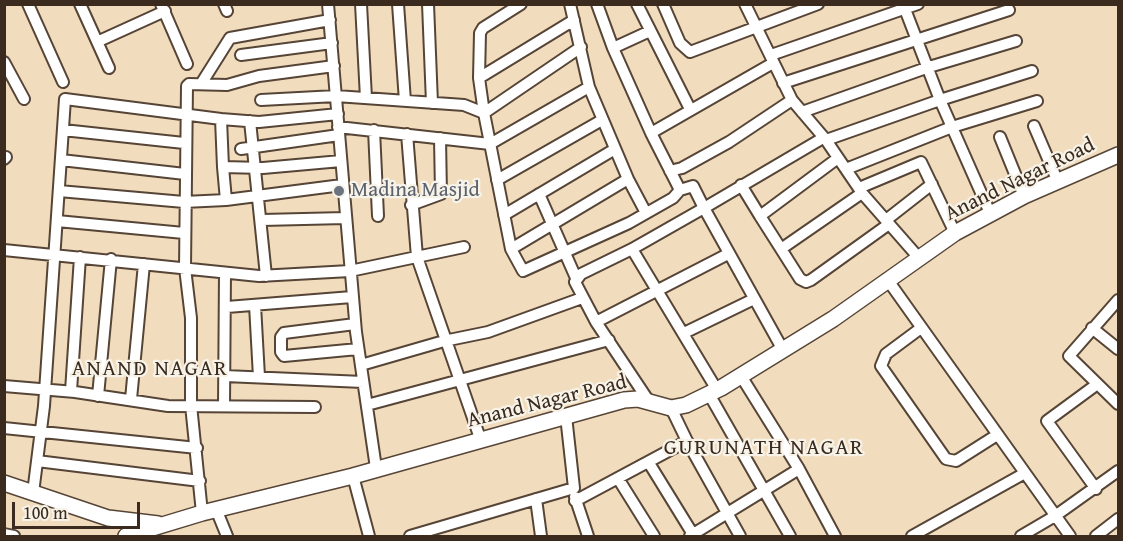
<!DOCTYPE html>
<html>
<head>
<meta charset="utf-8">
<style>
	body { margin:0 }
	#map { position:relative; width:1123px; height:541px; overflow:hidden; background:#f2dcbe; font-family:"Gentium Book Plus",serif }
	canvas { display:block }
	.frame { position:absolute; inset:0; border:6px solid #3b2a1e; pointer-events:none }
	.scale { position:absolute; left:12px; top:502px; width:128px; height:27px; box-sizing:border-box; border:3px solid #3b2a1e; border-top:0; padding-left:8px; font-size:18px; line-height:21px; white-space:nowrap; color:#3b2a1e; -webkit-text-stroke:4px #f7f3e8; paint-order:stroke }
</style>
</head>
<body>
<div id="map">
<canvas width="1123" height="541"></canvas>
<div class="frame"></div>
<div class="scale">100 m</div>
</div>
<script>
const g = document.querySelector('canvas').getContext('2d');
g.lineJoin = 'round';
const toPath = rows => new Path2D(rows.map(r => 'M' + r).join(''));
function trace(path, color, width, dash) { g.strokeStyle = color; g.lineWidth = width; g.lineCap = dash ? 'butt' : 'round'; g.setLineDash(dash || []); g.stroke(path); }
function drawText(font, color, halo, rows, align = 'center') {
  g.font = font + ' "Gentium Book Plus",serif'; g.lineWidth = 4.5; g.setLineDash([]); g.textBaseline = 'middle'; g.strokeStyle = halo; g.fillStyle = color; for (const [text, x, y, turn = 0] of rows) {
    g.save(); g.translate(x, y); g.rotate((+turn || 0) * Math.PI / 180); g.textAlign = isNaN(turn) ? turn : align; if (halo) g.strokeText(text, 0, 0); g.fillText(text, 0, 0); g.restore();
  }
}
const street = toPath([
	[28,4,63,82],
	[80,4,109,68],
	[161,4,187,64],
	[224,4,227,11],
	[328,4,356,332,376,468],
	[361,4,366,98],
	[398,4,405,101],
	[428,4,432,103],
	[570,4,589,87,628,179,646,213],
	[597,4,613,48,651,133],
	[637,4,690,109],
	[663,4,680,43,690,52,818,4],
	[745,4,792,100,826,140,862,193,919,258],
	[903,4,940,100,990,213],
	[574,20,479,78,484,113,581,47],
	[99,41,165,11],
	[613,48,650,31],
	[241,55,332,43],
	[771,55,918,4],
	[4,62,24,99],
	[773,63,651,133,680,190,693,186,704,208,823,138],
	[479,78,480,33,483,28,521,4],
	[783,83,1009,10],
	[201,84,230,38,330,20],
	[261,100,336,96,464,105,484,113,511,249,523,271,629,223,673,198,680,190],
	[802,112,929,67,1016,41],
	[338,114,259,122,221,119,223,167,226,200,342,185],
	[250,121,266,276],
	[1034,126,1058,182],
	[338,127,490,144,589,87],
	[63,130,184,143],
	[374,130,378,216],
	[407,134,417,257,481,441],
	[1000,137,1024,196],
	[826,140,940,100,1032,71],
	[241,149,339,135],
	[4,159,6,157],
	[61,160,185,174],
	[223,167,263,168,341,161],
	[846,169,952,127,1037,101],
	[670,171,682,168,729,142,792,100],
	[497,180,602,120],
	[741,185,760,216],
	[859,188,921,162,955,233],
	[59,191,184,202,226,200],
	[862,193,781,249,800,279,806,282,811,280,889,224],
	[539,194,576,278],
	[411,205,441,194,440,138],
	[504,215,615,149],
	[262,220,345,218],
	[886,220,932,184],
	[57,221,184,233],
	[511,249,628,179],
	[632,249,717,390],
	[781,249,760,216,838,158],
	[4,250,259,276,350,271,464,247],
	[887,279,1070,536],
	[1118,300,1069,356,1118,404],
	[255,305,259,377],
	[227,307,352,297],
	[596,322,728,254],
	[355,324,284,333,281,337,281,352,284,356,358,349],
	[921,328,886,354,881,366,946,459,956,461,997,435],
	[1092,328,1118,349],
	[684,333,754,299],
	[361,365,444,341,488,332,582,298],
	[225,376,363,382],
	[741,376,799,469,835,536],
	[4,386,75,392,168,406,315,407],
	[71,391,80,257],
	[709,394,790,536],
	[98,396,111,259],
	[131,399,144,264],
	[650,403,596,322,575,282,581,274,632,249,704,208,783,350],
	[367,405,609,340],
	[224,406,225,273],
	[4,428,197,448],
	[687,441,740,536],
	[37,461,200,481],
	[649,463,694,536],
	[353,476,369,536],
	[619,480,654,536],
	[1096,489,1047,421,1096,385],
	[33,493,44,406,65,99,221,119],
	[575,497,588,536],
	[536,499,541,536],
	[575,501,687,441,671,408],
	[216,509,227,536],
	[202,513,191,405,191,318,185,268,187,86,189,84,227,85,259,76,334,66],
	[4,534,14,536],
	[410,536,574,488,566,416],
	[690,536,799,469],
	[912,536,1025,473],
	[1021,536,1055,516,1118,471],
	[1096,536,1118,519]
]);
const secondary = toPath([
	[4,483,108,518,158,524],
	[126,536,202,513,353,476,624,400,638,399,671,408,686,405,721,388,833,319,955,233,1024,196,1118,155]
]);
trace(street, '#564536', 14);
trace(secondary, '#564536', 18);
trace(street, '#fff', 10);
trace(secondary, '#fff', 15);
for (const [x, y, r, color] of [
	[339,191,6,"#6b7280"]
]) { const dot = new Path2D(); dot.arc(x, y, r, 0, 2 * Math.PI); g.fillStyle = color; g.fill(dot); trace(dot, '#f7f3e8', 2); }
drawText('21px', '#3b2a1e', '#f7f3e8', [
	["Anand Nagar Road",1020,180,-26],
	["Anand Nagar Road",547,402,-14]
]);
drawText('21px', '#5b616d', '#f7f3e8', [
	["Madina Masjid",351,191]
], 'left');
g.letterSpacing = '1.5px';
drawText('22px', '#3b2a1e', '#f7f3e8', [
	["ANAND NAGAR",150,369],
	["GURUNATH NAGAR",764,448]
]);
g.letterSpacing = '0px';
</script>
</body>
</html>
